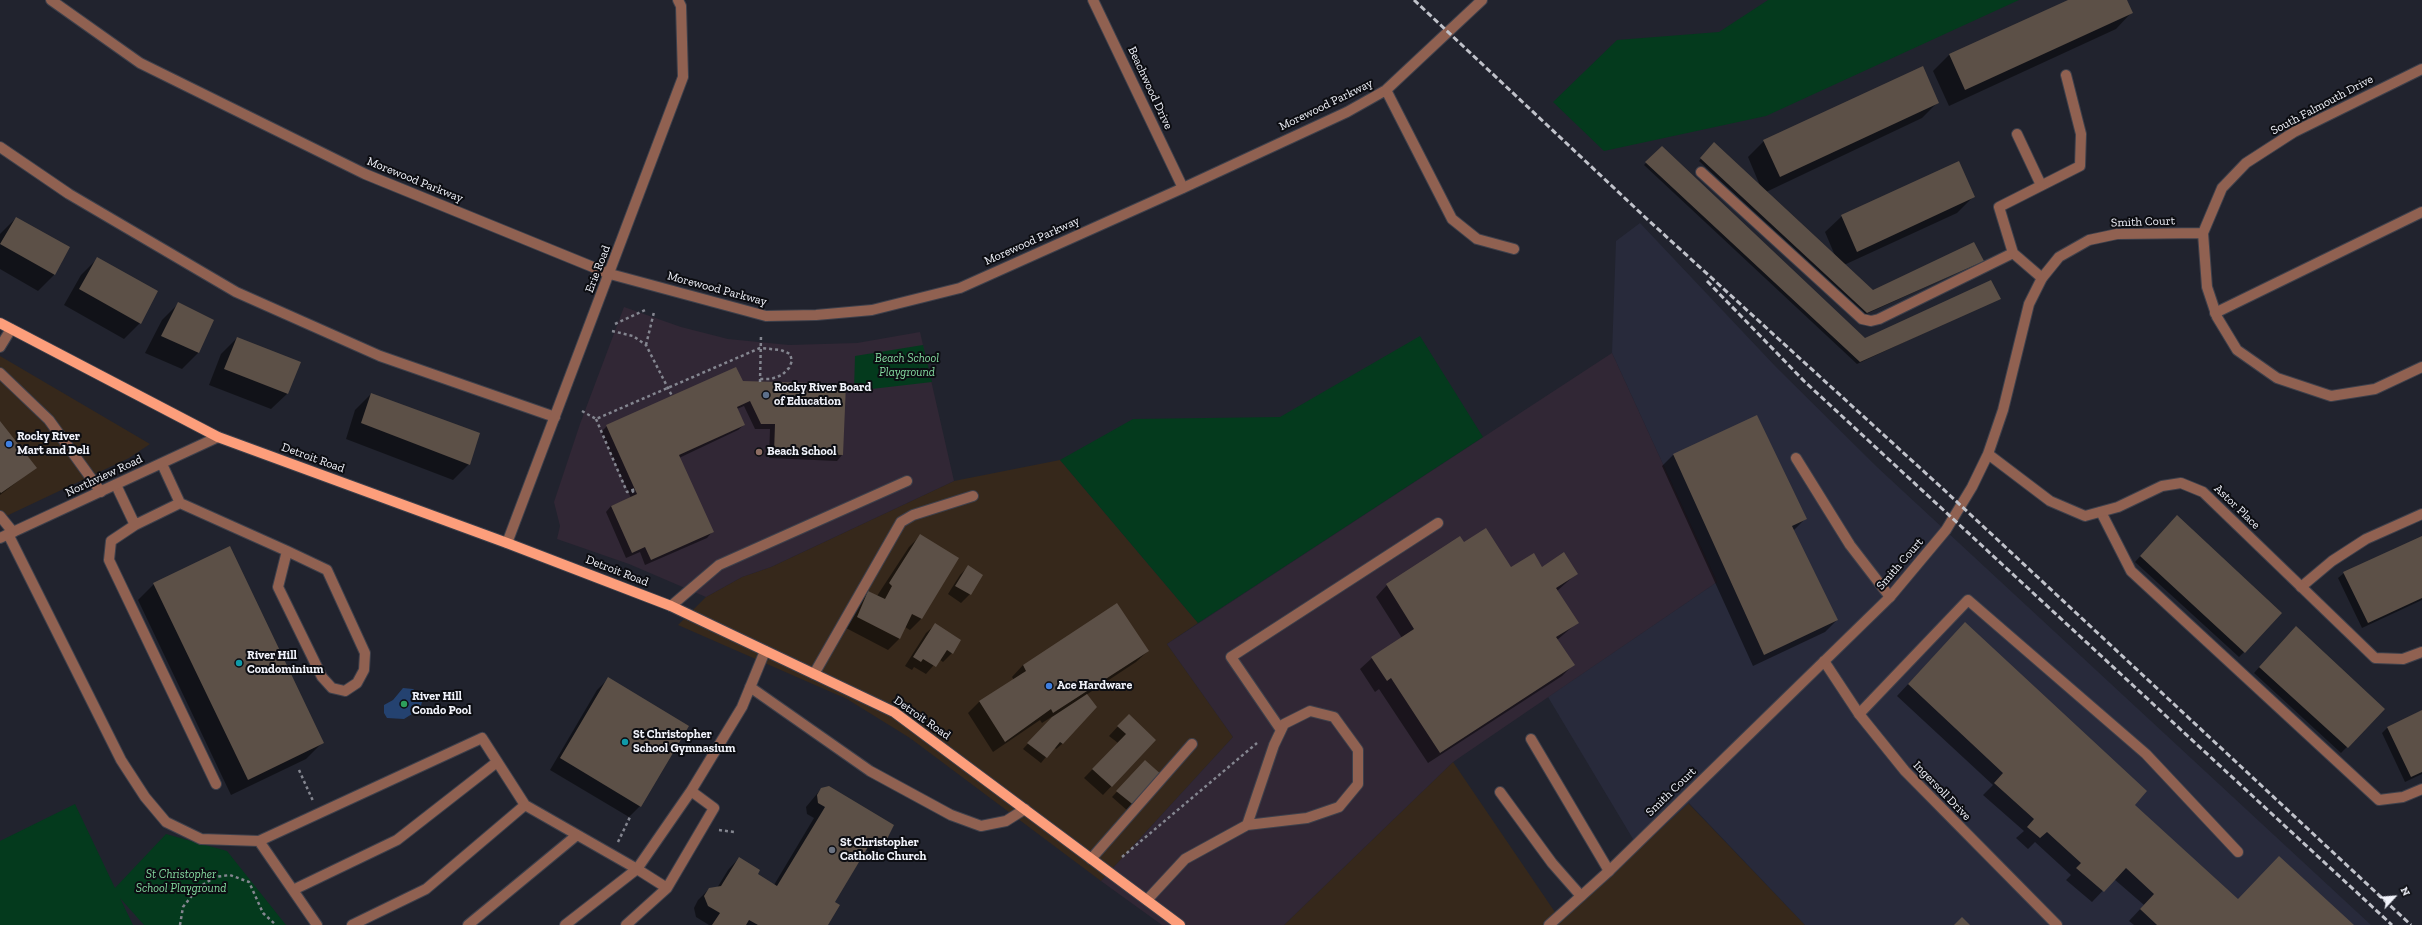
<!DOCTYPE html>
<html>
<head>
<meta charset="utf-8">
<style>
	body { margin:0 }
	#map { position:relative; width:2422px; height:925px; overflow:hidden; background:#21232e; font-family:"Zilla Slab",serif }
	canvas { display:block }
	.north { position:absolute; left:2374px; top:877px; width:40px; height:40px; -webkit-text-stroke:3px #0c0d12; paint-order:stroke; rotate:64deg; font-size:11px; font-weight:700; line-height:16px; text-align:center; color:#f1f3fb }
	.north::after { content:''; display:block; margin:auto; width:14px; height:18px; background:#f1f3fb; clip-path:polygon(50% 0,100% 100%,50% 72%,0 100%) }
</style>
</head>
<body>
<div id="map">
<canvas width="2422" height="925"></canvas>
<div class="north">N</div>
</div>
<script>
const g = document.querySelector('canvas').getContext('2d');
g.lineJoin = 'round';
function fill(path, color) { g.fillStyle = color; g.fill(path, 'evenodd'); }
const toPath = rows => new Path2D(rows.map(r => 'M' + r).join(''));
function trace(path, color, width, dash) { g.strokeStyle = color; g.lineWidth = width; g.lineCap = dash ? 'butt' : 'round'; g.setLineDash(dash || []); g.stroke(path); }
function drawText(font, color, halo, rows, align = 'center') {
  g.font = font + ' "Zilla Slab",serif'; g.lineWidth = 4; g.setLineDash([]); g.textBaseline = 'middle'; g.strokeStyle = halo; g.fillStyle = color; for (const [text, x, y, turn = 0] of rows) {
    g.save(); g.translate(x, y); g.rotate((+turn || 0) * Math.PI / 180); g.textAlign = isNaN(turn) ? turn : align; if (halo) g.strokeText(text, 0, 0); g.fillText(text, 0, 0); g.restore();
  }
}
fill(toPath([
	[0,356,150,444,129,458,0,519],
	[1060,460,1198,623,1167,644,1233,737,1101,881,910,738,847,699,678,625,706,597,742,577,771,567,954,481],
	[1453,762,1561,921,1688,803,1805,925,1284,925]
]), '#36281b');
fill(toPath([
	[1640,223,1776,367,1877,467,2371,925,1805,925,1689,803,1639,849,1548,697,1717,582,1612,353,1616,241]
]), '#282a3b');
fill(toPath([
	[624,307,681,327,728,339,789,345,857,343,920,332,954,481,771,567,742,577,706,597,629,564,557,539,560,526,554,502,580,424],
	[1612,353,1717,582,1453,762,1284,925,1162,925,1101,881,1233,737,1167,644]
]), '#312735');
fill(toPath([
	[1768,0,2019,0,1766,116,1604,151,1553,102,1617,40,1719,32],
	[1420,336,1483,437,1198,623,1060,460,1133,419,1280,417],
	[923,345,932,382,854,391,855,356],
	[75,804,115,888,166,834,227,851,286,925,144,925,120,898,133,925,0,925,0,841]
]), '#043a1d');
fill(toPath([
	[403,688,413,689,419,694,422,702,420,709,404,719,387,718,384,713,384,705,393,700]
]), '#244270');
fill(toPath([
	[2070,0,2126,0,2132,12,2116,29,1949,106,1933,71,1949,55],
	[1938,102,1922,118,1766,192,1836,258,1825,232,1842,216,1974,196,1957,213,1844,265,1873,292,1983,261,1864,315,1699,161,1714,144,1761,188,1748,157,1764,141],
	[1662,147,1865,339,1999,298,1857,364,1644,165],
	[16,218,69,248,54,275,38,291,0,269,0,234],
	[97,259,140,323,124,339,64,305,81,275],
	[178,304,213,321,198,353,182,369,145,353,162,320],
	[237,338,288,393,271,409,209,385,221,354],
	[742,382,845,385,842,455,837,461,769,458,770,429,755,429,744,406,737,409,744,425,738,430,679,458,712,532,707,538,645,565,640,552,626,558,606,512,611,506,631,498,601,432,607,426],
	[371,394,469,464,453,480,346,439,355,410],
	[1757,416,1805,519,1793,531,1837,620,1825,632,1753,666,1662,466,1673,455],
	[0,423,35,468,0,495],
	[2171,522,2244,652,2239,657,2135,562],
	[920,536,957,559,921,619,910,630,905,627,899,639,888,650,846,628,857,603,869,592,877,596,909,547],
	[2422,537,2422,600,2362,628,2338,578,2344,573],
	[1464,544,1511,569,1542,568,1576,574,1557,591,1577,623,1557,640,1573,665,1562,676,1428,763,1379,689,1375,692,1360,669,1372,658,1402,638,1376,597,1387,585],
	[968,567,982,575,970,594,961,603,948,594,960,575],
	[154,584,322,743,306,759,231,795,138,600],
	[1965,623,2134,805,2238,900,2352,925,2134,925,2129,921,2144,905,2114,879,2092,902,2066,880,2071,875,2035,842,2028,849,2016,838,2024,831,1983,795,1993,785,1897,696],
	[935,625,960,640,952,653,943,662,939,659,926,674,914,667,912,670,905,666,926,633],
	[2290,633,2384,709,2341,753,2254,673],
	[1148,651,1136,662,1086,695,1096,707,1062,744,1056,749,1054,747,1041,763,1023,749,1053,716,1042,723,1040,720,993,752,968,713,979,702,1014,680,1012,677,1023,665],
	[608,679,640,806,629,817,550,770,597,690],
	[2422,711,2422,774,2405,782,2382,733,2387,728],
	[1120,724,1155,740,1103,795,1084,778,1118,743,1109,736],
	[1140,767,1135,806,1129,812,1112,797],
	[821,789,893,825,884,843,873,854,866,850,834,902,827,925,709,925,696,917,694,908,698,900,709,889,717,888,728,870,739,858,756,874,774,885,814,818,807,814,806,807]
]), '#0007');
fill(toPath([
	[2068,0,2127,0,2133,13,1965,90,1949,54],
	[1923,66,1939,103,1780,177,1763,140],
	[1714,142,1873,290,1974,242,1984,261,1867,313,1700,158],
	[1662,146,1865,338,1991,280,2001,299,1860,362,1645,162],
	[1959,161,1975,197,1857,252,1841,215],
	[16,217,70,247,55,275,0,244],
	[97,257,158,291,141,324,79,289],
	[178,302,214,320,199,353,161,336],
	[237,337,301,362,288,394,224,369],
	[736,367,743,381,846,384,843,455,774,453,775,424,761,424,750,401,737,407,745,425,679,455,714,532,651,560,645,547,632,553,611,506,637,494,606,425],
	[371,393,480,433,470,465,361,423],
	[1757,415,1807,519,1792,526,1838,620,1764,655,1673,454],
	[0,421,37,468,1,493,0,492],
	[2177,515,2282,613,2245,653,2140,556],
	[1486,528,1511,567,1534,553,1542,567,1564,552,1578,574,1556,588,1579,623,1556,637,1575,665,1440,753,1391,678,1387,681,1371,657,1414,629,1386,584,1460,536,1464,542],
	[920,534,959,558,922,619,912,614,900,639,857,617,868,591,885,599,892,586,889,583],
	[2422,536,2422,598,2368,623,2343,572],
	[230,546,324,743,248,780,153,583],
	[968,565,983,575,971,595,955,586],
	[1117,603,1149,651,1053,713,1051,709,1005,742,979,701,1026,671,1023,665],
	[1965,622,2147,791,2135,805,2238,899,2279,856,2354,925,2157,925,2140,909,2154,894,2126,868,2104,892,2076,868,2081,863,2047,832,2040,838,2027,827,2034,819,1994,783,2003,773,1908,684],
	[935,623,961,640,953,654,947,650,936,667,923,659,921,662,913,657],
	[2296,626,2385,709,2348,748,2259,667],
	[608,677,689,726,641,807,560,758],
	[1087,694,1097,707,1063,744,1060,742,1047,758,1027,743,1052,717],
	[2422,710,2422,772,2411,777,2387,727],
	[1129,714,1156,740,1112,787,1092,769,1126,734,1117,726],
	[1145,760,1163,776,1136,807,1116,791],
	[829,786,894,825,885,843,874,837,835,902,840,905,828,925,758,925,749,920,746,925,712,925,720,913,708,906,704,896,709,888,721,886,739,857,760,870,758,874,777,886,825,807,818,803,817,795,821,788],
	[1962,917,1970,925,1954,925]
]), '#5c5047');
const lane = toPath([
	[2017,134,2041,185],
	[0,147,69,194,236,292,380,356,555,417],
	[1701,172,1862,319,1871,321,1879,319,2013,253],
	[2042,278,2013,253,1999,207,2080,166,2081,134,2066,75],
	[2215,313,2422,212],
	[0,347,11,329],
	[0,373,49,420,101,492],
	[1796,458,1850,545,1890,597],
	[162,464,180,503,287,551,327,570,365,653,364,670,357,683,345,691,332,688,322,677,278,587,287,551],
	[116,485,135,525,180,503],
	[2101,512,2131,571,2379,800,2403,797,2422,789],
	[0,516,13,532],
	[135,525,111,541,109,560,216,784],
	[8,534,121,760,145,797,166,822,201,839,259,841,482,738,525,805,637,869,565,925],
	[2301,587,2332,561,2366,539,2422,514],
	[671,606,719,565,907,481],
	[814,674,901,522,913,515,973,496],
	[750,687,870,771,951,815,981,826,1006,821,1025,809],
	[1859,714,1968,600,2146,754,2238,852],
	[1281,730,1231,657,1438,523],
	[1531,739,1609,871],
	[1500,792,1552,863,1581,896],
	[259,841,317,925],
	[1091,859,1192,744],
	[667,888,637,869,691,791,742,707,765,651],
	[293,890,397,840,497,762],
	[1147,900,1185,859,1247,825,1307,818,1339,807,1358,784,1358,750,1334,717,1310,711,1284,724,1274,745,1247,825],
	[352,925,426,889,525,805],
	[468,925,577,835],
	[626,925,667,888,714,808,691,791]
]);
const street = toPath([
	[51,0,140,63,365,174,610,274,766,316,816,315,872,310,960,288,1183,188,1347,112,1386,90,1482,0],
	[1093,0,1183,188],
	[2422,69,2294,132,2246,163,2222,188,2203,233,2207,287,2217,317,2237,350,2277,378,2331,396,2375,389,2422,367],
	[1386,90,1452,219,1477,239,1514,249],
	[1988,454,2050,501,2085,516,2118,507,2162,486,2181,483,2203,492,2375,658,2403,659,2422,652],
	[0,538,218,437],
	[507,543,683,77,681,6,678,0],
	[1824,661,1859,714,1905,771,2057,925],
	[1549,925,1609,871,1890,597,1946,530,1972,487,1988,454,2003,410,2029,304,2042,278,2059,257,2089,240,2117,234,2203,233]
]);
const primary = toPath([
	[0,323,218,437,507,543,671,606,894,712,1180,925]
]);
trace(lane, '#3e404b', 12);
trace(street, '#3e404b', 12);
trace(primary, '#3e404b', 12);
trace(toPath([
	[615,324,645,310],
	[612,331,633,336,646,345,672,396],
	[646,345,654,312],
	[760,382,761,336],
	[582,411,596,419,760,348,781,350,790,354,792,361,789,368,782,375,771,379,760,379],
	[596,419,627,492,635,489],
	[632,490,635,495],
	[299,770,313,801],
	[719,830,734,832],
	[618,842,630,817],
	[1122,857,1257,743],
	[180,925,183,907,198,888,215,877,230,875,249,882,263,913,276,925]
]), '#848690', 2.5, [3, 3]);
trace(lane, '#906151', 10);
trace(street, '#906151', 10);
trace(primary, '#fd9e7b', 10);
trace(toPath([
	[1414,0,1647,219,1942,488,2411,925],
	[1707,281,1804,381,2392,925]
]), '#c0c2ca', 3, [6, 3]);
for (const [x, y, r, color] of [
	[766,395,4,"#5c6f8a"],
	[9,444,4,"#3f7fe0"],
	[759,452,4,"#8d6e63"],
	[239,663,4,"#0f9aa8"],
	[1049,686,4,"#3f7fe0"],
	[404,704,4,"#2e9e5b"],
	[625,742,4,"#0f9aa8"],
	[832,850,4,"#6b7280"]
]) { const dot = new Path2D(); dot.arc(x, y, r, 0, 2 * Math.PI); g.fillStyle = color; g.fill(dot); trace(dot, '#0c0d12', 1.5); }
drawText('12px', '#f1f3fb', '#0c0d12', [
	["Beachwood Drive",1150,88,65],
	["Morewood Parkway",1326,105,-26],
	["South Falmouth Drive",2322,105,-28],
	["Morewood Parkway",415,180,22],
	["Smith Court",2143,222,-2],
	["Morewood Parkway",1032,241,-24],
	["Erie Road",598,269,-69],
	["Morewood Parkway",717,289,15],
	["Detroit Road",313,458,20],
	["Northview Road",104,476,-25],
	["Astor Place",2237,507,44],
	["Smith Court",1900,564,-49],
	["Detroit Road",617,571,21],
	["Detroit Road",922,718,35],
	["Ingersoll Drive",1942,791,46],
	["Smith Court",1671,792,-44]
]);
drawText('italic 12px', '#85daa0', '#0c0d12', [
	["Beach School",907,359],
	["Playground",907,373],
	["St Christopher",181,875],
	["School Playground",181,889]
]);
drawText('bold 12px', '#f1f3fb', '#0c0d12', [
	["Rocky River Board",774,388],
	["of Education",774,402],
	["Rocky River",17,437],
	["Mart and Deli",17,451],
	["Beach School",767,452],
	["River Hill",247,656],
	["Condominium",247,670],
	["Ace Hardware",1057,686],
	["River Hill",412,697],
	["Condo Pool",412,711],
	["St Christopher",633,735],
	["School Gymnasium",633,749],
	["St Christopher",840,843],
	["Catholic Church",840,857]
], 'left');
</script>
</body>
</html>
